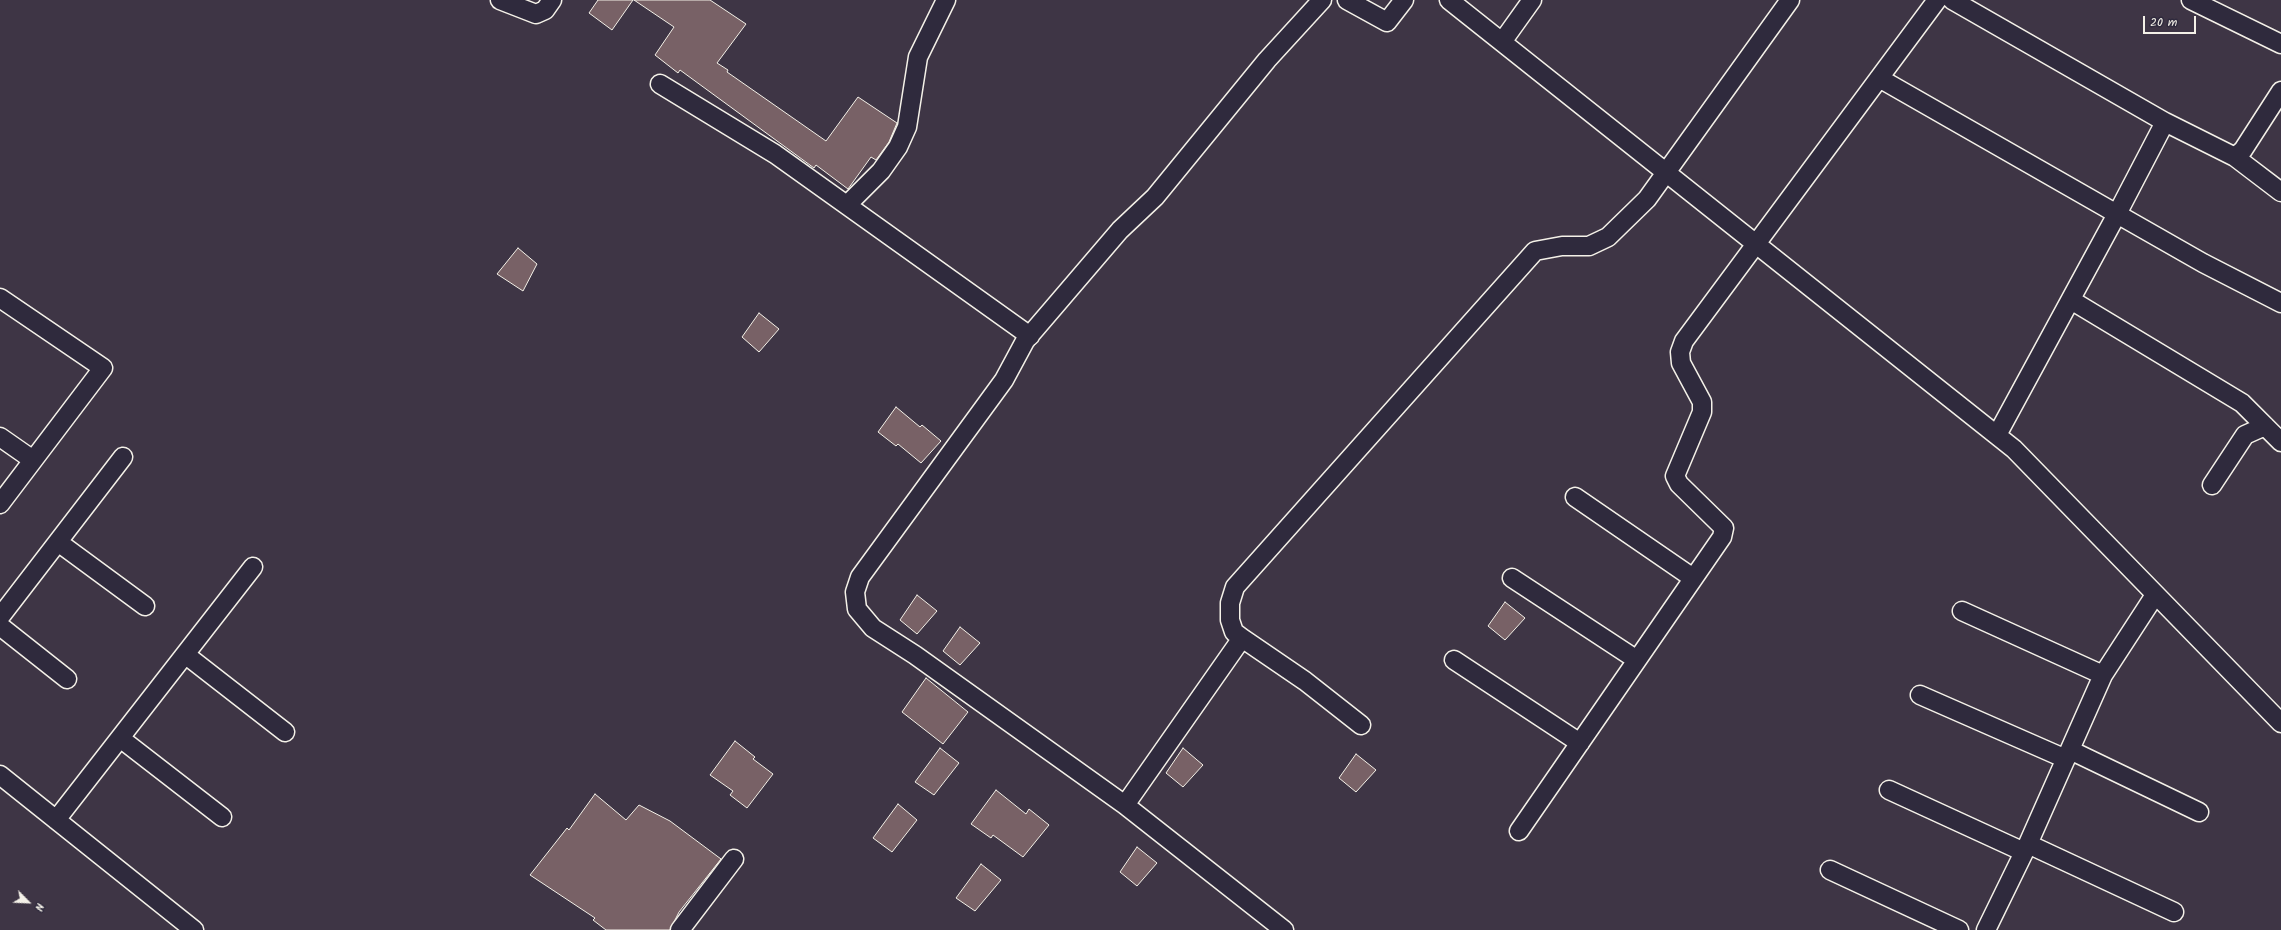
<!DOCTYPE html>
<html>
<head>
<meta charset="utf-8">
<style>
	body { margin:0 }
	#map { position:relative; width:2281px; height:930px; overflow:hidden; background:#3e3545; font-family:Kalam,sans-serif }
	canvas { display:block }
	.north { position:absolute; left:8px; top:882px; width:40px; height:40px; -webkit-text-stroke:3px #2f2a3d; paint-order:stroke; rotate:114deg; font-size:11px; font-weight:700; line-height:16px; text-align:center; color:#f4f1e8 }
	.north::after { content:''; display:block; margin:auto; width:14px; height:18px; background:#f4f1e8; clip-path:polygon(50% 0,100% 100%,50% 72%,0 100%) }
	.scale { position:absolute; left:2143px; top:16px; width:53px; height:18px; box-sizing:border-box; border:2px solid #f4f1e8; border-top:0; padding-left:5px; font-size:12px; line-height:14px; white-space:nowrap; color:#f4f1e8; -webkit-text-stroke:3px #2f2a3d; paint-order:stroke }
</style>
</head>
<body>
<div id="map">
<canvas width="2281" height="930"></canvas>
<div class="north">N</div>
<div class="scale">20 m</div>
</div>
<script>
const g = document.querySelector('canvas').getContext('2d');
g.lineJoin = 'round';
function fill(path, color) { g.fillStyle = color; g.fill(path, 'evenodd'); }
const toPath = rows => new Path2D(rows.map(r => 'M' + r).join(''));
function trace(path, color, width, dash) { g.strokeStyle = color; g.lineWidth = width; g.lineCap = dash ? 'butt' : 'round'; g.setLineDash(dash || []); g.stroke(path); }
const building = toPath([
	[598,0,633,0,612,30,589,13,598,0],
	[634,0,710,0,746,24,717,63,728,70,727,72,826,141,858,97,897,123,889,142,876,160,871,157,848,189,816,165,814,168,680,70,678,73,655,55,674,27,634,0],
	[518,248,537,264,523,291,497,274,518,248],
	[759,313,779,329,759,352,742,337,759,313],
	[896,407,920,427,922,425,941,441,921,463,898,444,896,446,878,432,896,407],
	[917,595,937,611,917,634,900,620,917,595],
	[1505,602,1525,618,1505,640,1488,626,1505,602],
	[960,627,980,643,960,665,943,651,960,627],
	[926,678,968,712,943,744,902,712,926,678],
	[735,741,755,757,753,759,773,774,747,808,730,795,733,791,710,775,735,741],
	[940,748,959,763,934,795,915,782,940,748],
	[1183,748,1203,765,1183,787,1166,773,1183,748],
	[1356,754,1376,770,1356,792,1339,778,1356,754],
	[996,790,1026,814,1029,809,1049,825,1023,857,993,835,991,838,971,824,996,790],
	[595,794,626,820,639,805,670,821,721,859,679,912,670,930,606,930,593,920,595,918,530,875,567,828,569,830,595,794],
	[898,804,917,820,892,852,873,838,898,804],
	[1137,847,1157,863,1137,886,1120,872,1137,847],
	[981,864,1001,880,975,911,956,898,981,864]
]);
fill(building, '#786166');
trace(building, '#f4f1e8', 1);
const minor = toPath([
	[500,0,536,14,545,10,552,0],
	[1347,0,1387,22,1404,0],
	[1449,0,2014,449,2281,723],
	[1952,0,2165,122],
	[2191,0,2281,44],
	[1502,42,1532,0],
	[1879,78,2117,214,1997,435],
	[660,84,775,154,1030,336],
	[2281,91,2243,150,2235,157,2165,122,2117,214,2203,263,2281,303],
	[2235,157,2281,192],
	[847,205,881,171,898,147,907,127,918,57,946,0],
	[0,298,103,368,0,504],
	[2071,300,2242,403,2281,442],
	[0,437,33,460],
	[2212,485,2245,435,2265,426],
	[1575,497,1693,578],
	[58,542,145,606],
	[1512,578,1637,660],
	[1962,611,2103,675],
	[0,617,123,457],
	[0,626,67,679],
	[1242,638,1305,681,1361,725],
	[186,655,285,732],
	[1454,660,1580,743],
	[1920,695,2066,759],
	[120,738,222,817],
	[2070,750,2199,812],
	[0,775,194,930],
	[1889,790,2024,852],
	[1125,805,1242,638,1234,632,1230,620,1230,603,1235,587,1535,251,1562,246,1589,246,1608,237,1647,199,1790,0],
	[56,820,253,567],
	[1519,831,1722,537,1724,528,1679,484,1675,476,1702,412,1702,402,1681,363,1680,352,1684,341,1937,0],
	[2028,844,2174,912],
	[1830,870,1959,930],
	[680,930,734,859],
	[1284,930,1125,805,915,655,873,628,857,609,855,592,860,577,1004,380,1025,341,1120,230,1155,197,1267,60,1322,0],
	[1986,930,2028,844,2103,675,2155,595]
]);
trace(minor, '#f4f1e8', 21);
trace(minor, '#2f2a3d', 18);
</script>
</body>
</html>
